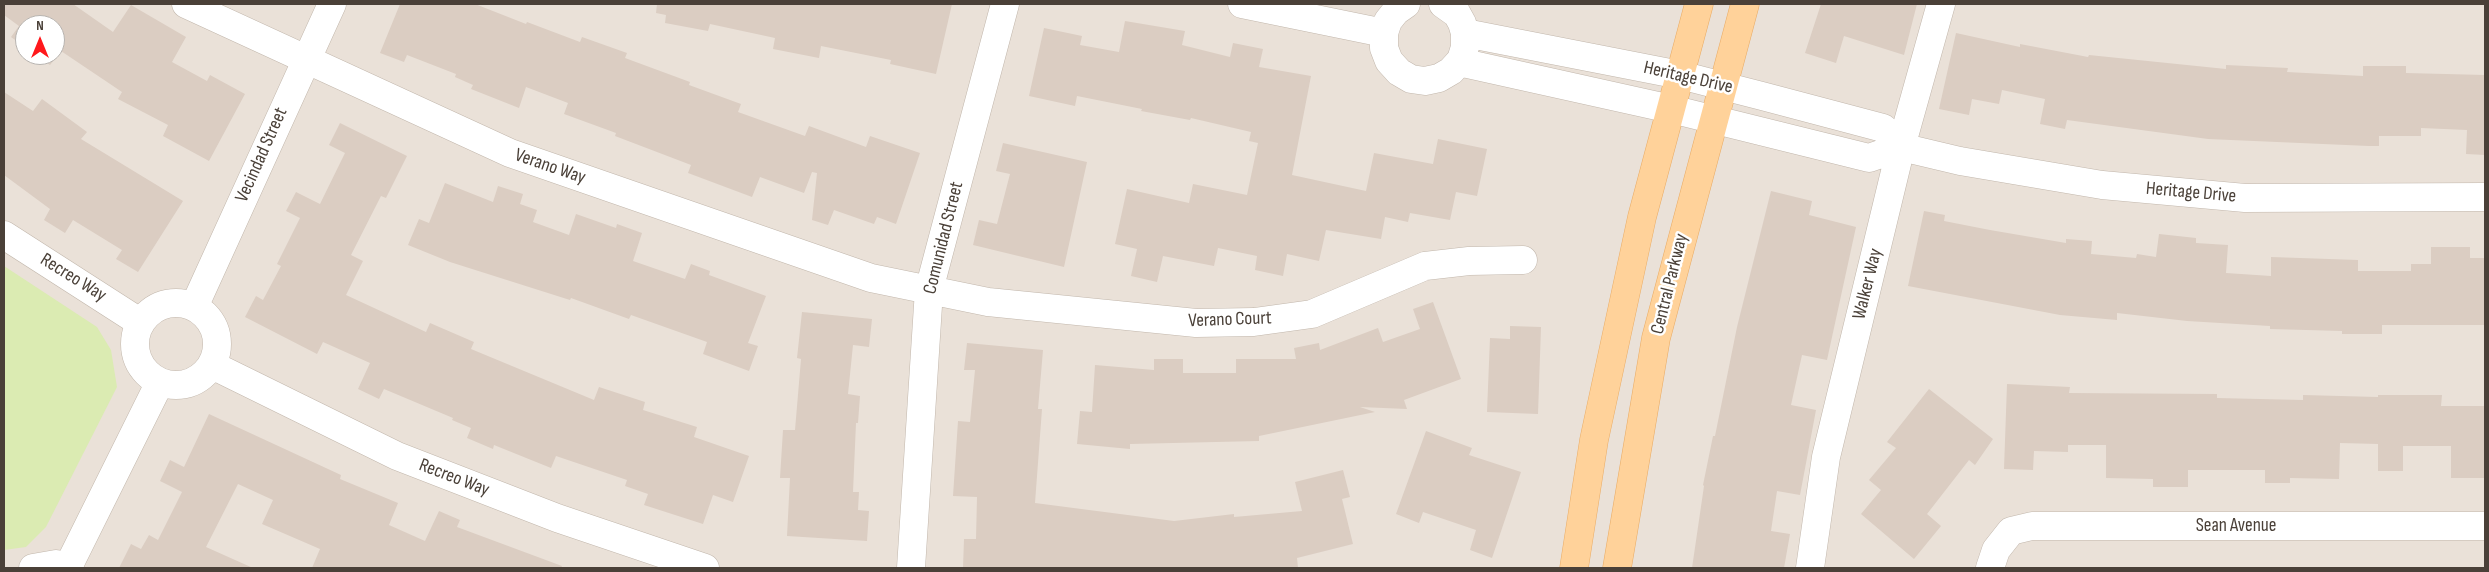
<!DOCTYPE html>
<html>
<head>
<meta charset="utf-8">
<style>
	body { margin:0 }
	#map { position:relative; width:2489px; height:572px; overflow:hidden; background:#f6f0eb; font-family:"Sofia Sans Condensed",sans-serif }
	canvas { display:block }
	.frame { position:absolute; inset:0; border:5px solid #4a4038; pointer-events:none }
	.north { position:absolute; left:15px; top:15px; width:50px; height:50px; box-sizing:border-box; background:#fff; border:1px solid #b7b3af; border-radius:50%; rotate:0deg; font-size:14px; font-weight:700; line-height:20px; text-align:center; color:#4a4038 }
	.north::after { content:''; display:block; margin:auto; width:18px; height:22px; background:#ff181c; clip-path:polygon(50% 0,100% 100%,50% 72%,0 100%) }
</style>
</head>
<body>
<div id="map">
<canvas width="2489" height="572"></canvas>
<div class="frame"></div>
<div class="north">N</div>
</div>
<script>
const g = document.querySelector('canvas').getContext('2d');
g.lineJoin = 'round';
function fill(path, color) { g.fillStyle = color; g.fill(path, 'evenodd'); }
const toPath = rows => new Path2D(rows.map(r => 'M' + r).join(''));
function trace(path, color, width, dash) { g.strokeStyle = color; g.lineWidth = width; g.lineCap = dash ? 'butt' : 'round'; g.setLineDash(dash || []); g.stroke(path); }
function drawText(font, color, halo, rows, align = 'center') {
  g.font = font + ' "Sofia Sans Condensed",sans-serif'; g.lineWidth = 5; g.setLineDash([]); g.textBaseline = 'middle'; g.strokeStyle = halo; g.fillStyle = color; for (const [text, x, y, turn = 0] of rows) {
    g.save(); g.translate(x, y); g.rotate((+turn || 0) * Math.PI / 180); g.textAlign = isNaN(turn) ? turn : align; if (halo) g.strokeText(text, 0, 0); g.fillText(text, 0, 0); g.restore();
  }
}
fill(toPath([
	[4,4,2485,4,2485,568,4,568],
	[25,25,55,25,55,55,25,55]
]), '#eae1d8');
fill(toPath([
	[4,266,97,327,111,350,117,387,46,527,26,547,4,550]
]), '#dbebb2');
fill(toPath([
	[4,4,73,4,113,32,131,5,186,37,172,62,207,81,210,75,245,94,209,161,163,136,168,125,118,99,122,92,61,51,50,65,36,55,55,55,55,25,25,25,25,47,11,37,19,26,4,15],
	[400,4,475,4,526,24,527,22,580,42,582,37,627,53,625,58,690,82,689,85,741,104,738,112,805,136,809,126,866,147,870,136,920,153,896,224,877,217,874,224,834,210,828,225,812,220,817,173,812,172,804,193,760,177,752,197,688,173,691,165,615,136,616,133,564,114,568,103,526,87,519,108,471,89,473,85,455,77,456,74,407,55,404,62,380,53],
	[657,4,952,4,936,74,890,64,891,60,821,46,819,58,773,49,775,38,710,24,708,31,665,23,666,15,656,13],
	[1821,4,1917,4,1904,55,1844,36,1836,63,1805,53],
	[1125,21,1185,31,1182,45,1230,57,1233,43,1263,49,1259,67,1311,76,1292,175,1366,191,1374,153,1433,164,1438,139,1487,149,1477,196,1456,192,1450,220,1410,213,1408,222,1385,217,1381,239,1326,230,1319,261,1287,254,1283,276,1255,270,1257,256,1218,248,1214,266,1163,256,1157,282,1131,276,1137,249,1115,244,1127,189,1189,203,1193,184,1247,195,1258,143,1249,141,1251,132,1191,118,1190,120,1141,111,1142,109,1077,96,1075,106,1029,96,1044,28,1082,36,1080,45,1119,52],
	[1956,33,2020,47,2020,44,2088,57,2089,55,2226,69,2226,65,2288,68,2287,72,2363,76,2363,66,2406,66,2406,73,2485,75,2485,155,2466,154,2467,130,2421,128,2421,136,2379,136,2379,146,2369,146,2208,139,2067,120,2065,129,2040,124,2045,99,2002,90,1999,104,1972,99,1969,115,1939,109],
	[4,92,33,111,42,99,87,132,81,139,183,201,138,272,116,259,122,250,73,220,65,233,44,220,50,209,4,175],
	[340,123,407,156,386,198,381,196,351,255,363,261,346,295,426,332,430,323,474,342,471,349,594,400,599,387,645,402,643,410,697,427,694,437,749,456,733,502,713,495,703,524,644,505,648,494,625,486,627,480,556,456,551,468,494,445,493,449,467,438,471,428,452,420,453,418,384,389,379,399,358,389,370,363,323,342,317,354,245,317,256,296,263,300,281,266,277,264,300,218,286,211,296,192,320,204,345,153,329,145],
	[1003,143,1087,162,1064,267,973,245,979,220,997,224,1010,174,996,171],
	[445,183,493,202,498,186,523,194,520,204,537,210,533,222,569,235,576,214,616,228,617,224,642,233,633,261,685,279,691,264,710,271,709,275,766,296,748,343,758,346,749,371,703,354,707,342,631,315,629,319,571,298,570,300,450,262,408,245,419,219,429,223],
	[1771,191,1812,201,1809,215,1856,227,1827,360,1802,355,1791,405,1816,410,1800,495,1777,491,1771,531,1790,534,1784,568,1692,568,1704,486,1703,485,1713,436,1715,436,1737,327],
	[1924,211,1945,215,1944,221,1990,230,2066,243,2066,239,2092,241,2091,254,2136,258,2137,254,2156,257,2159,234,2196,238,2196,243,2228,245,2226,273,2271,276,2271,257,2358,260,2358,271,2411,271,2411,264,2431,264,2431,247,2470,247,2470,258,2485,258,2485,325,2382,325,2382,334,2342,334,2342,331,2270,329,2270,326,2187,321,2117,313,2117,320,2060,315,1908,286],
	[1433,302,1461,379,1404,400,1407,409,1360,407,1375,412,1259,436,1259,441,1130,444,1130,449,1077,444,1080,411,1092,412,1095,365,1154,370,1154,359,1183,359,1183,373,1236,373,1236,359,1296,359,1294,348,1319,343,1320,350,1378,328,1383,342,1420,329,1413,309],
	[802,312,872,319,869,347,853,345,848,394,860,396,858,423,856,423,853,492,859,492,858,510,869,511,867,541,787,536,790,478,780,478,783,430,795,430,801,359,797,358],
	[1510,326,1541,327,1538,414,1487,412,1490,338,1510,339],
	[967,343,1043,350,1038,409,1042,409,1035,503,1174,521,1234,514,1234,517,1302,511,1295,482,1343,470,1350,497,1342,499,1353,544,1297,558,1298,568,963,568,964,539,976,539,977,497,953,496,958,421,970,422,975,370,964,370],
	[2007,384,2070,387,2069,393,2217,394,2217,398,2303,400,2303,395,2378,397,2378,395,2442,395,2441,406,2485,406,2485,478,2451,478,2451,446,2403,446,2403,471,2378,471,2378,444,2340,443,2339,479,2290,478,2290,483,2265,483,2265,470,2188,470,2188,487,2153,487,2153,479,2106,478,2106,445,2068,445,2068,452,2034,451,2033,470,2004,469],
	[1929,389,1993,439,1975,465,1969,460,1927,514,1941,526,1914,559,1861,514,1881,490,1869,480,1896,448,1887,442],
	[209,414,341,475,340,479,398,503,389,525,425,541,439,511,460,520,457,527,562,566,561,568,312,568,320,549,262,524,273,500,238,484,206,547,253,568,119,568,131,544,141,549,149,535,158,540,182,492,160,481,170,460,184,467],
	[1426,431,1472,448,1469,455,1521,472,1492,558,1470,550,1476,530,1423,512,1419,523,1396,514]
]), '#dbcdc2');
const minor = toPath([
	[186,4,510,153,871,278,988,302,1196,323,1254,322,1312,314,1425,266,1469,261,1523,260],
	[1242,4,1384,33],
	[1406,4,1396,11,1388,21,1384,33,1384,48,1389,61,1399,72,1411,79,1425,81,1439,78,1451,71,1461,60,1465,47,1465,33,1462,23,1457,14,1443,4],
	[1465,33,1680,75,1762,96,1883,128,1901,147],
	[1459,62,1671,109,1869,158,1901,147,1960,161,2102,185,2245,198,2485,197],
	[4,235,141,323],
	'135 344a41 41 0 1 1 82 0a41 41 0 1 1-82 0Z',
	[194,307,332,4],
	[212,365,397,456,557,518,705,568],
	[68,567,160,382],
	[33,568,56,564,70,568],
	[911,568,929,290,1005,4],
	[1810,568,1826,457,1901,147,1941,4],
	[1990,568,1996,550,2011,531,2032,526,2485,526]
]);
const major = toPath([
	[1574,568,1594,440,1642,217,1699,4],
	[1617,568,1656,338,1745,4]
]);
trace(minor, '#c2b7ac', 29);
trace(major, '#e9ac66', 29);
trace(minor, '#fff', 28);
trace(major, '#ffd29a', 28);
drawText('19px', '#4a4038', '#fff', [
	["Heritage Drive",1688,78,13],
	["Vecindad Street",262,155,-66],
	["Verano Way",550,167,19],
	["Heritage Drive",2191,193,5],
	["Comunidad Street",944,238,-76],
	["Recreo Way",73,278,32],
	["Central Parkway",1670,284,-76],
	["Walker Way",1868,284,-76],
	["Verano Court",1230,320,-2],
	["Recreo Way",454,478,21],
	["Sean Avenue",2236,526]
]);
</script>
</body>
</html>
